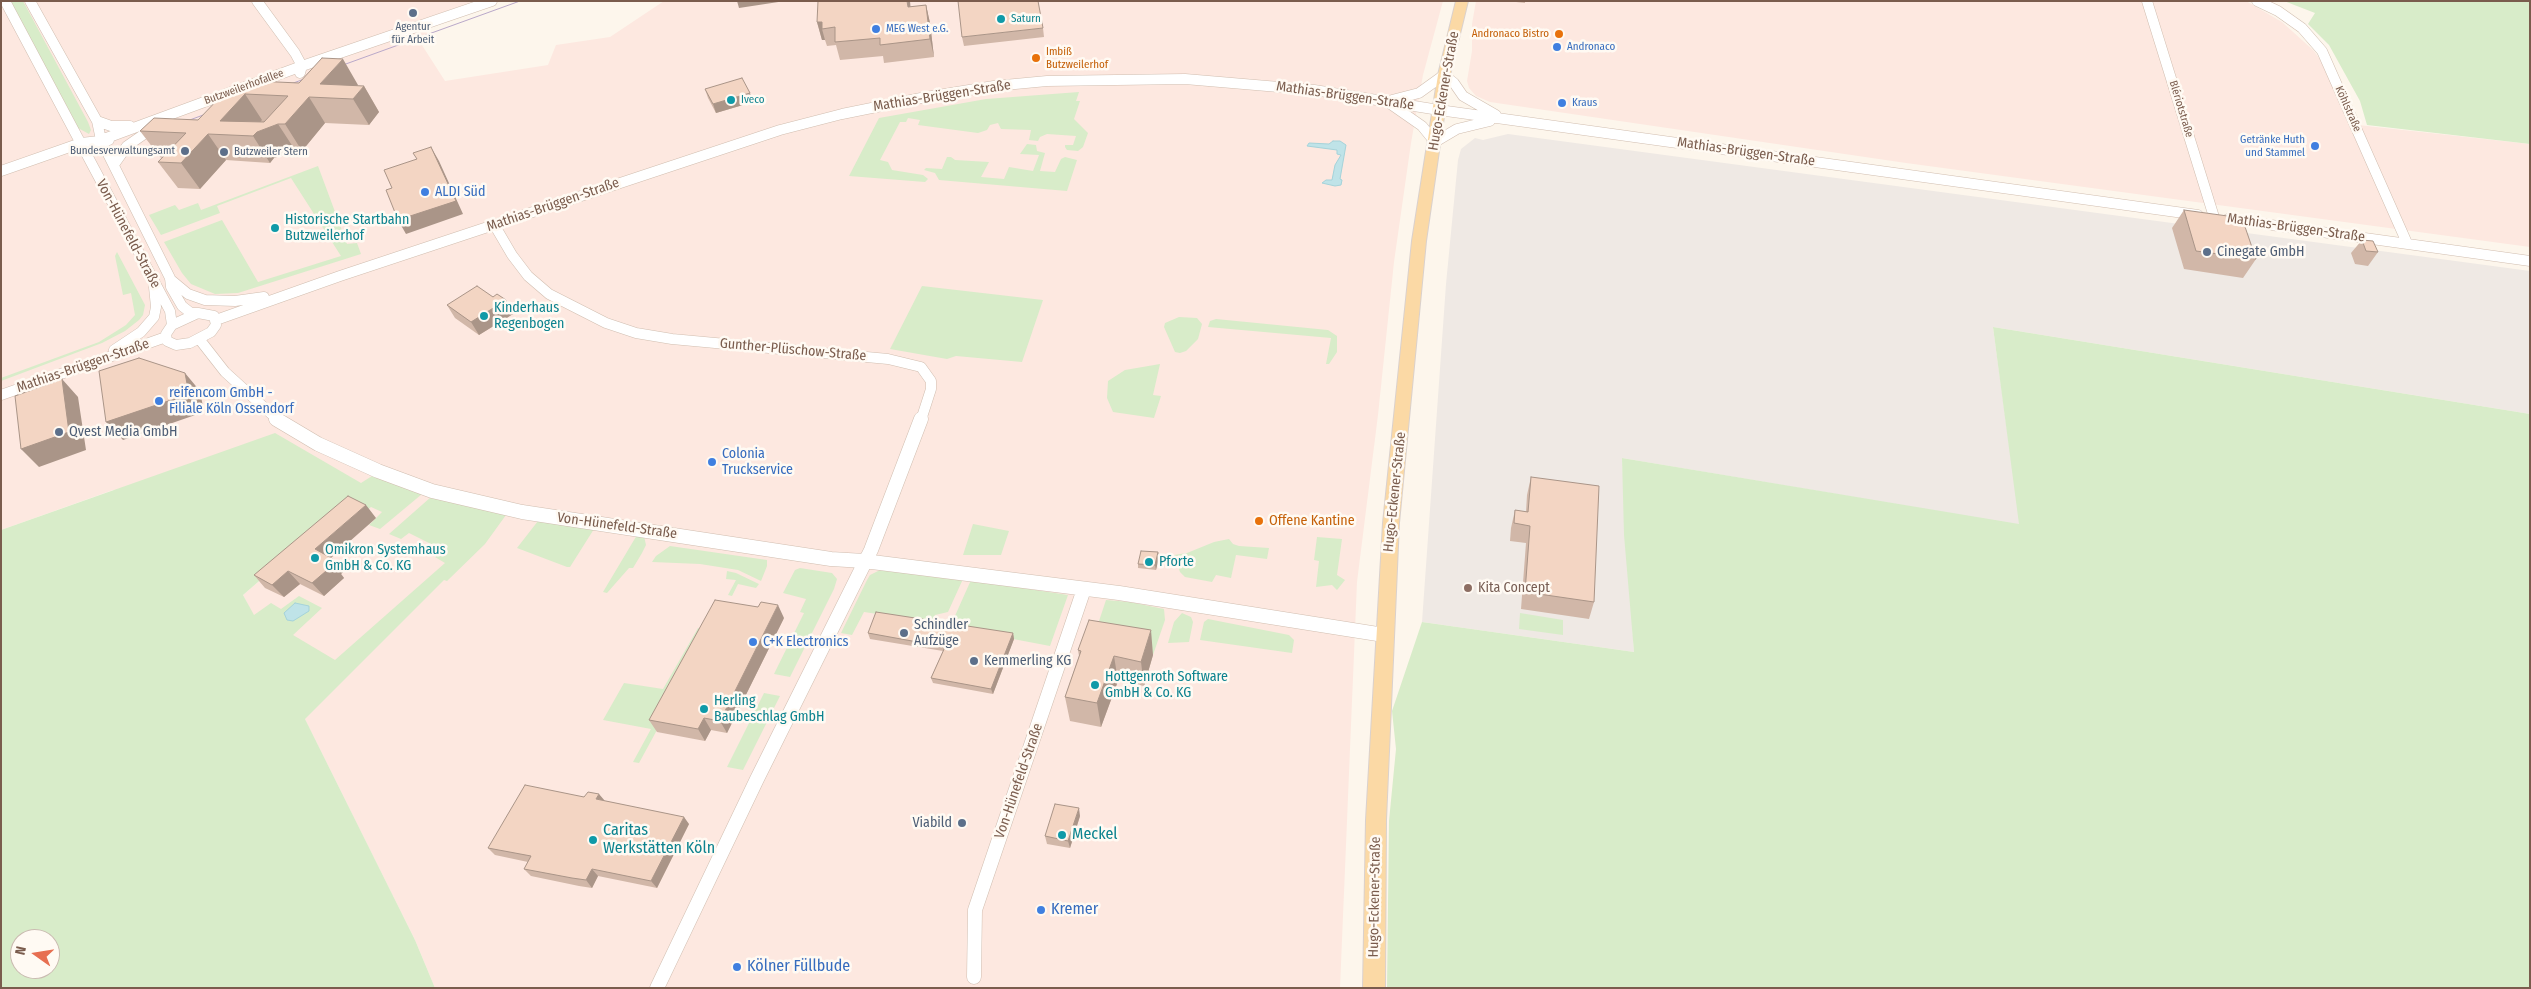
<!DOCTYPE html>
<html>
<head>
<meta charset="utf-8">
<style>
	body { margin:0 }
	#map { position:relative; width:2531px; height:989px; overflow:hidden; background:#fdf6ec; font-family:"Fira Sans Condensed",sans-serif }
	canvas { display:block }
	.frame { position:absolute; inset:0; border:2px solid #7a5c4d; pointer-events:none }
	.north { position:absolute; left:10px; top:929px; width:50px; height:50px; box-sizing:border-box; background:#fffaf3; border:1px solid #cabbb1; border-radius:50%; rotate:283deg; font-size:14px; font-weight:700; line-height:20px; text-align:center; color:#7a5c4d }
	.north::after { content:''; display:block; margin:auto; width:18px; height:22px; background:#e76f51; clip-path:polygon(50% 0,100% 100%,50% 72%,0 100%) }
</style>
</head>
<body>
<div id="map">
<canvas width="2531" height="989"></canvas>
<div class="frame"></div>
<div class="north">N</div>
</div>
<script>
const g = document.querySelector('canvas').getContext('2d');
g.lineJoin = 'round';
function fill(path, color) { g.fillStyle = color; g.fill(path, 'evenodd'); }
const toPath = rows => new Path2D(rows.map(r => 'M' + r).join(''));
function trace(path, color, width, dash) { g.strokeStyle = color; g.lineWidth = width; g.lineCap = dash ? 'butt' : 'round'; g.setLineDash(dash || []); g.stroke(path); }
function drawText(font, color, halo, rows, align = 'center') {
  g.font = font + ' "Fira Sans Condensed",sans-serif'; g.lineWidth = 5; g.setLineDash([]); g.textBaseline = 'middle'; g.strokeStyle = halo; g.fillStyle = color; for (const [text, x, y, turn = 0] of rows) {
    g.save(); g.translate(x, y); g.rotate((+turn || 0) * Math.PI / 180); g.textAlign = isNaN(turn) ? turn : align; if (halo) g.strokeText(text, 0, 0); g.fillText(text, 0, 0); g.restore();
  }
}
fill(toPath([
	[1,1,474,1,419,21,431,38,420,42,445,81,548,65,556,45,610,37,664,1,1443,1,1423,75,1411,143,1394,262,1378,415,1357,582,1340,988,435,988,415,940,243,595,367,488,113,490,1,530],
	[1476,1,2246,1,2282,22,2313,50,2323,63,2349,124,2530,144,2530,247,1906,163,1490,102,1476,96,1469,88,1467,81,1472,51,1472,24]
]), '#fde8e0');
fill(toPath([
	[1508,134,2530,271,2530,414,1993,327,2020,525,1622,458,1634,652,1422,622,1446,284,1458,160,1461,149,1475,138,1483,140]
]), '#efe9e4');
fill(toPath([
	[10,1,23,1,88,122,91,130,89,134,78,128],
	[2284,1,2530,1,2530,144,2367,125,2360,101,2329,45,2308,24,2315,13],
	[1079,92,1076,101,1080,101,1074,119,1088,133,1083,147,1078,151,1067,150,1065,147,1065,145,1073,145,1076,136,1047,134,1040,137,1038,141,1029,140,1031,130,1001,129,998,123,990,125,987,130,978,133,918,125,920,120,908,118,906,122,900,122,880,160,888,162,892,170,923,175,928,179,925,182,849,176,879,118,986,99],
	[1027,144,1036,145,1037,151,1045,153,1040,171,1055,172,1061,159,1065,157,1077,160,1067,191,939,180,935,173,924,170,926,168,942,169,947,157,951,157,955,160,989,162,981,177,1004,179,1009,167,1033,171,1039,155,1020,154],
	[318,166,347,244,357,243,361,254,238,293,215,294,191,284,182,273,164,242,222,220,258,282,341,256,291,178,217,206,220,213,161,235,149,215,175,205,179,210,198,203,201,210],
	[117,252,145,305,143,315,139,320,125,331,102,343,1,381,1,378,99,342,126,325,135,315,131,293,123,295,115,256],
	[922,286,1043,300,1022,362,956,356,947,359,890,349],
	[1179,317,1197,318,1202,324,1198,339,1186,351,1180,353,1175,352,1164,327,1165,323],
	[1216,319,1328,330,1337,336,1337,352,1329,364,1326,364,1331,338,1208,327,1210,321],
	[1993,327,2530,414,2530,988,1387,988,1389,821,1396,749,1392,711,1422,622,1634,652,1624,535,1622,458,2019,524],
	[1160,364,1153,395,1161,396,1154,418,1113,412,1107,398,1108,381,1125,370],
	[275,433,361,483,372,476,422,494,380,529,369,525,382,512,371,507,366,511,353,500,243,595,254,615,271,603,281,609,299,596,322,608,293,635,335,660,445,563,435,557,443,550,409,533,401,539,389,534,431,497,506,515,485,544,447,581,444,580,305,719,415,940,435,988,1,988,1,530],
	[20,939,50,939,50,969,20,969],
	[538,521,594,529,570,567,567,567,517,548],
	[973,524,1009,531,1001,555,963,555],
	[637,535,644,536,646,545,642,553,633,568,629,568,607,593,603,592],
	[1317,537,1342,539,1337,575,1345,580,1337,590,1332,585,1316,587,1319,561,1314,560],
	[1229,539,1233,544,1239,546,1269,548,1267,559,1236,555,1231,578,1216,575,1212,582,1185,577,1180,572,1174,555,1187,553,1214,542],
	[670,546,767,560,767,566,761,581,738,570,700,564,652,562,656,556],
	[800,568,832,573,837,579,834,589,790,677,774,674,804,613,800,612,806,599,783,593,795,570],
	[880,570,888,570,963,579,948,612,935,615,932,622,864,612,852,635,841,633,867,580,870,575],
	[727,571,736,573,759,584,756,588,738,584,732,596,728,595,736,580,726,579],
	[971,580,1068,595,1050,646,950,627],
	[1106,600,1130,602,1164,609,1165,620,1153,655,1095,633],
	[1182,613,1191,617,1193,622,1189,642,1168,643,1174,622],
	[1520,613,1563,620,1563,635,1519,629],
	[1208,619,1289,635,1294,640,1292,653,1200,640,1204,622],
	[698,628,711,631,639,763,633,762,651,729,603,720,624,683,663,689],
	[764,693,780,696,743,770,727,767]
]), '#d8ecc9');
const water = toPath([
	[1333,141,1340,141,1346,145,1340,179,1342,180,1341,185,1335,186,1322,183,1326,180,1332,180,1335,165,1341,155,1337,154,1337,150,1307,146,1309,143,1329,144,1333,141],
	[295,603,309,606,309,611,293,621,287,620,284,613,295,603]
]);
fill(water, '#bfe3e8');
trace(water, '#a5d3da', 1);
const minorFar1 = toPath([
	[5,1,170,311,172,325],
	[30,1,97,121,101,140,170,278,171,287,182,306,191,313,198,313],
	[257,1,295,53,302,66,300,73],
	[2147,1,2214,217],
	[2257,1,2278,11,2302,28,2322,51,2407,243],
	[1392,100,1419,93,1444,75,1454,83,1463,96,1496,115],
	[1389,103,1422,126,1435,142,1457,129,1490,121],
	[97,121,111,126,130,126],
	[101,140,302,66,492,1],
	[115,163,127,146,150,130],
	[1,171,81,143,109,140],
	[2228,219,2530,261],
	[495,226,512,255,528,276,549,294,606,323,636,333,672,339,888,359,921,367,931,381,931,389,921,420],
	[170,279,188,294,205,300,235,301,264,297],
	[198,313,214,316,216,325,211,332,190,343,176,345,167,341,166,334,172,325,198,313],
	[216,320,340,276,780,130,842,114,926,97,994,86,1047,81,1185,79,1314,90,1439,110,2198,215],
	[200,340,225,372,278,420],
	[114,350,141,332,154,317,156,307,154,287],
	[1,395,166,337]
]);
const minor = toPath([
	[276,419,318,444,378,471,432,491,522,512,831,559,864,561,1119,593,1384,635],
	[974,977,975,910,1084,589],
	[657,988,757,779,871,550,921,419]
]);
const major = toPath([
	[1456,1,1468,1,1450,75,1426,241,1399,523,1386,820,1385,988,1363,988,1366,820,1383,523,1412,241,1438,75,1456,1]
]);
trace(minorFar1, '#d1beb0', 11);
trace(minor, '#d1beb0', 15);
trace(major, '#dad1cd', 2);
trace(minorFar1, '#fff', 10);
trace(minor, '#fff', 14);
fill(major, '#fbd9a5');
trace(toPath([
	[332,69,520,1],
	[280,88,315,75],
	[179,124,214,111]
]), '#b9a8c9', 1);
fill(toPath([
	[1507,1,1525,1,1525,3],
	[926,5,930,23,934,57,884,63,883,56,840,60,836,45,827,46,825,40,822,40,817,22,910,7],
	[1043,28,1044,37,964,46,962,37],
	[299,83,358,85,357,86,364,86,379,112,369,125,325,123,302,151,295,150,274,158,270,163,226,160,200,189,178,188,158,162,162,158,160,157,140,131,198,120,231,93],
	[705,89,753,102,716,113,708,98],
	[2184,210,2256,259,2243,278,2184,269,2172,228],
	[2362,240,2378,252,2368,266,2355,264,2351,253],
	[493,297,506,300,513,314,479,335,455,318,447,305],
	[1531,477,1594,602,1589,619,1521,609,1526,543,1510,541,1511,528,1515,510,1526,512,1527,495],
	[376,518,331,558,343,572,341,574,344,578,324,596,300,584,284,597,265,588,254,575],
	[1158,552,1159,557,1156,570,1138,568,1138,564],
	[784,618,727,733,711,730,705,741,657,732,649,720],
	[868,633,1013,633,1014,639,993,694,933,683,931,678,943,651,870,639],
	[1078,650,1153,655,1144,686,1118,681,1101,727,1070,721,1065,697,1079,656],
	[605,801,689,824,657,888,598,876,592,888,579,886,531,876,524,869,528,862,495,855,488,848],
	[1080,816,1070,848,1047,844,1045,836]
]), '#d1b7a8');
fill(toPath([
	[737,1,785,1,739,8],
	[907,1,910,1,912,25,908,7],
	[926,5,930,23,934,57,930,39],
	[817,22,822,22,822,29,825,40,822,40],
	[343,59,358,85,346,99,320,84],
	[364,86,379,112,369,125,353,99],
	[750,93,753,102,716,113,713,104],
	[245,94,262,120,248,136,220,121],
	[309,97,325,123,302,151,285,124],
	[278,124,295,150,274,158,270,163,253,136,257,132],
	[208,134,226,160,200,189,181,163],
	[431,147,439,161,463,214,406,234,398,220],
	[506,300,513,314,479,335,471,322],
	[185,373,200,391,204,412,123,440,106,422],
	[62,379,78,397,86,450,39,467,21,449],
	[366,505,376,518,326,562,315,549],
	[1158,552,1159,557,1156,570,1155,565],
	[333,559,343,572,341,574,344,578,324,596,312,583,328,563],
	[288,571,300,584,284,597,272,585],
	[778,605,784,618,727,733,720,721],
	[1151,630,1153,655,1144,686,1141,662],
	[1013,633,1014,639,993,694,991,689],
	[1114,656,1118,681,1101,727,1097,703],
	[704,718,711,730,705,741,698,729],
	[599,794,605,801,596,799],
	[1079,808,1080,816,1070,848,1068,841],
	[684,817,689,824,657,888,651,881],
	[592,869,598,876,592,888,586,880]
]), '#aa9588');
const building = toPath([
	[818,1,907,1,908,7,926,5,930,39,880,45,880,38,835,42,835,27,822,29,822,22,817,22,818,1],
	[958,1,1038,1,1043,28,962,37,958,1],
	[322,58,343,59,320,84,364,86,353,99,309,97,285,124,278,124,257,132,253,136,208,134,181,163,158,162,186,133,140,131,154,118,198,120,224,93,231,93,252,85,255,81,299,83,322,58],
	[245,94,288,96,264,122,220,121,245,94],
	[742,78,750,93,713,104,705,89,742,78],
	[431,147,456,201,398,220,386,190,392,188,384,170,417,159,413,153,431,147],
	[2184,210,2242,218,2256,259,2196,251,2184,210],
	[2362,240,2373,241,2378,252,2366,251,2362,240],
	[477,286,493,297,497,294,506,300,471,322,447,305,477,286],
	[139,358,185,373,189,394,106,422,99,371,139,358],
	[62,379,69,432,21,449,15,396,62,379],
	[1531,477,1599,486,1594,602,1525,592,1530,526,1514,523,1515,510,1528,512,1531,477],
	[348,496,366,505,315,549,333,559,328,563,333,565,312,583,288,571,272,585,254,575,348,496],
	[1141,551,1158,552,1155,565,1138,564,1141,551],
	[715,600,758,607,761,602,778,605,720,721,704,718,698,729,649,720,715,600],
	[876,612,1013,633,991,689,931,678,945,647,868,633,876,612],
	[1089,620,1151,630,1141,662,1114,656,1097,703,1065,697,1081,651,1078,650,1089,620],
	[525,785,584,797,588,792,599,794,596,799,684,817,651,881,592,869,586,880,572,878,524,869,531,856,488,848,525,785],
	[1055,804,1079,808,1068,841,1045,836,1055,804]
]);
fill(building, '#f3d5c3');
trace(building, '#aa9588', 1);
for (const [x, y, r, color] of [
	[413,13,5,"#5c6f8a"],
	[1001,19,5,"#0f9aa8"],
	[876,29,5,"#3f7fe0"],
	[1559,34,5,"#e8710a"],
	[1557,47,5,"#3f7fe0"],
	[1036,58,5,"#e8710a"],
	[731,100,5,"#0f9aa8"],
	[1562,103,5,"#3f7fe0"],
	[2315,146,5,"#3f7fe0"],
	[185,151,5,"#5c6f8a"],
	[224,152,5,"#5c6f8a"],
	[425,192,5,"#3f7fe0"],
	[275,228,5,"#0f9aa8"],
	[2207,252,5,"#5c6f8a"],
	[484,316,5,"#0f9aa8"],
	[159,401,5,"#3f7fe0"],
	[59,432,5,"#5c6f8a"],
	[712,462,5,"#3f7fe0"],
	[1259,521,5,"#e8710a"],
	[315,558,5,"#0f9aa8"],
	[1149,562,5,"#0f9aa8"],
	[1468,588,5,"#8d6e63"],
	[904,633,5,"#5c6f8a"],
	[753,642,5,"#3f7fe0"],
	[974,661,5,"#5c6f8a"],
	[1095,685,5,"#0f9aa8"],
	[704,709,5,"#0f9aa8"],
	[962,823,5,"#5c6f8a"],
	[1062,835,5,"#0f9aa8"],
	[593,840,5,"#0f9aa8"],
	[1041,910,5,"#3f7fe0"],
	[737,967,5,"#3f7fe0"]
]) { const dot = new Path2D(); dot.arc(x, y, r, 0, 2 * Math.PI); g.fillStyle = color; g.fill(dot); trace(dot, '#fffaf3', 2); }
drawText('11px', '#0d838f', '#fffaf3', [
	["Saturn",1011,19],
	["Iveco",741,100]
], 'left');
drawText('11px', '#4e5e75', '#fffaf3', [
	["Agentur",413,27],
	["für Arbeit",413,40],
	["Bundesverwaltungsamt",175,151,"right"],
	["Butzweiler Stern",234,152,"left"]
]);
drawText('11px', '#366cbe', '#fffaf3', [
	["MEG West e.G.",886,29],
	["Andronaco",1567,47],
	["Kraus",1572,103],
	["Getränke Huth",2305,140,"right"],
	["und Stammel",2305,153,"right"]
], 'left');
drawText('11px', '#c56008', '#fffaf3', [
	["Andronaco Bistro",1549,34],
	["Imbiß",1046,52,"left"],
	["Butzweilerhof",1046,65,"left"]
], 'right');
drawText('11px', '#7a5c4d', '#fffaf3', [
	["Butzweilerhofallee",244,87,-20],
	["Blériotstraße",2181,109,73],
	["Köhlstraße",2348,109,66]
]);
drawText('14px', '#7a5c4d', '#fffaf3', [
	["Hugo-Eckener-Straße",1444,91,-80],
	["Mathias-Brüggen-Straße",942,96,-9],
	["Mathias-Brüggen-Straße",1345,96,8],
	["Mathias-Brüggen-Straße",1746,152,8],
	["Mathias-Brüggen-Straße",553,205,-19],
	["Mathias-Brüggen-Straße",2296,228,8],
	["Von-Hünefeld-Straße",128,234,62],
	["Gunther-Plüschow-Straße",793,350,5],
	["Mathias-Brüggen-Straße",83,366,-19],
	["Hugo-Eckener-Straße",1395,492,-84],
	["Von-Hünefeld-Straße",617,526,8],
	["Von-Hünefeld-Straße",1019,781,-71],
	["Hugo-Eckener-Straße",1375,897,-89]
]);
drawText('14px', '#366cbe', '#fffaf3', [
	["ALDI Süd",435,192],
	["reifencom GmbH -",169,393],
	["Filiale Köln Ossendorf",169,409],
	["Colonia",722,454],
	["Truckservice",722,470],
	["C+K Electronics",763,642]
], 'left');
drawText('14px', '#0d838f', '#fffaf3', [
	["Historische Startbahn",285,220],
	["Butzweilerhof",285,236],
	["Kinderhaus",494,308],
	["Regenbogen",494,324],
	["Omikron Systemhaus",325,550],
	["GmbH & Co. KG",325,566],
	["Pforte",1159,562],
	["Hottgenroth Software",1105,677],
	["GmbH & Co. KG",1105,693],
	["Herling",714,701],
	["Baubeschlag GmbH",714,717]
], 'left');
drawText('14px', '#4e5e75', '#fffaf3', [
	["Cinegate GmbH",2217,252],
	["Qvest Media GmbH",69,432],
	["Schindler",914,625],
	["Aufzüge",914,641],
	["Kemmerling KG",984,661],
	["Viabild",952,823,"right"]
], 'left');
drawText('14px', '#c56008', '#fffaf3', [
	["Offene Kantine",1269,521]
], 'left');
drawText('14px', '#785e54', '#fffaf3', [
	["Kita Concept",1478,588]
], 'left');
drawText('16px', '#0d838f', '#fffaf3', [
	["Caritas",603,831],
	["Werkstätten Köln",603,849],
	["Meckel",1072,835]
], 'left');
drawText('16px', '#366cbe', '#fffaf3', [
	["Kremer",1051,910],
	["Kölner Füllbude",747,967]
], 'left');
</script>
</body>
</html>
